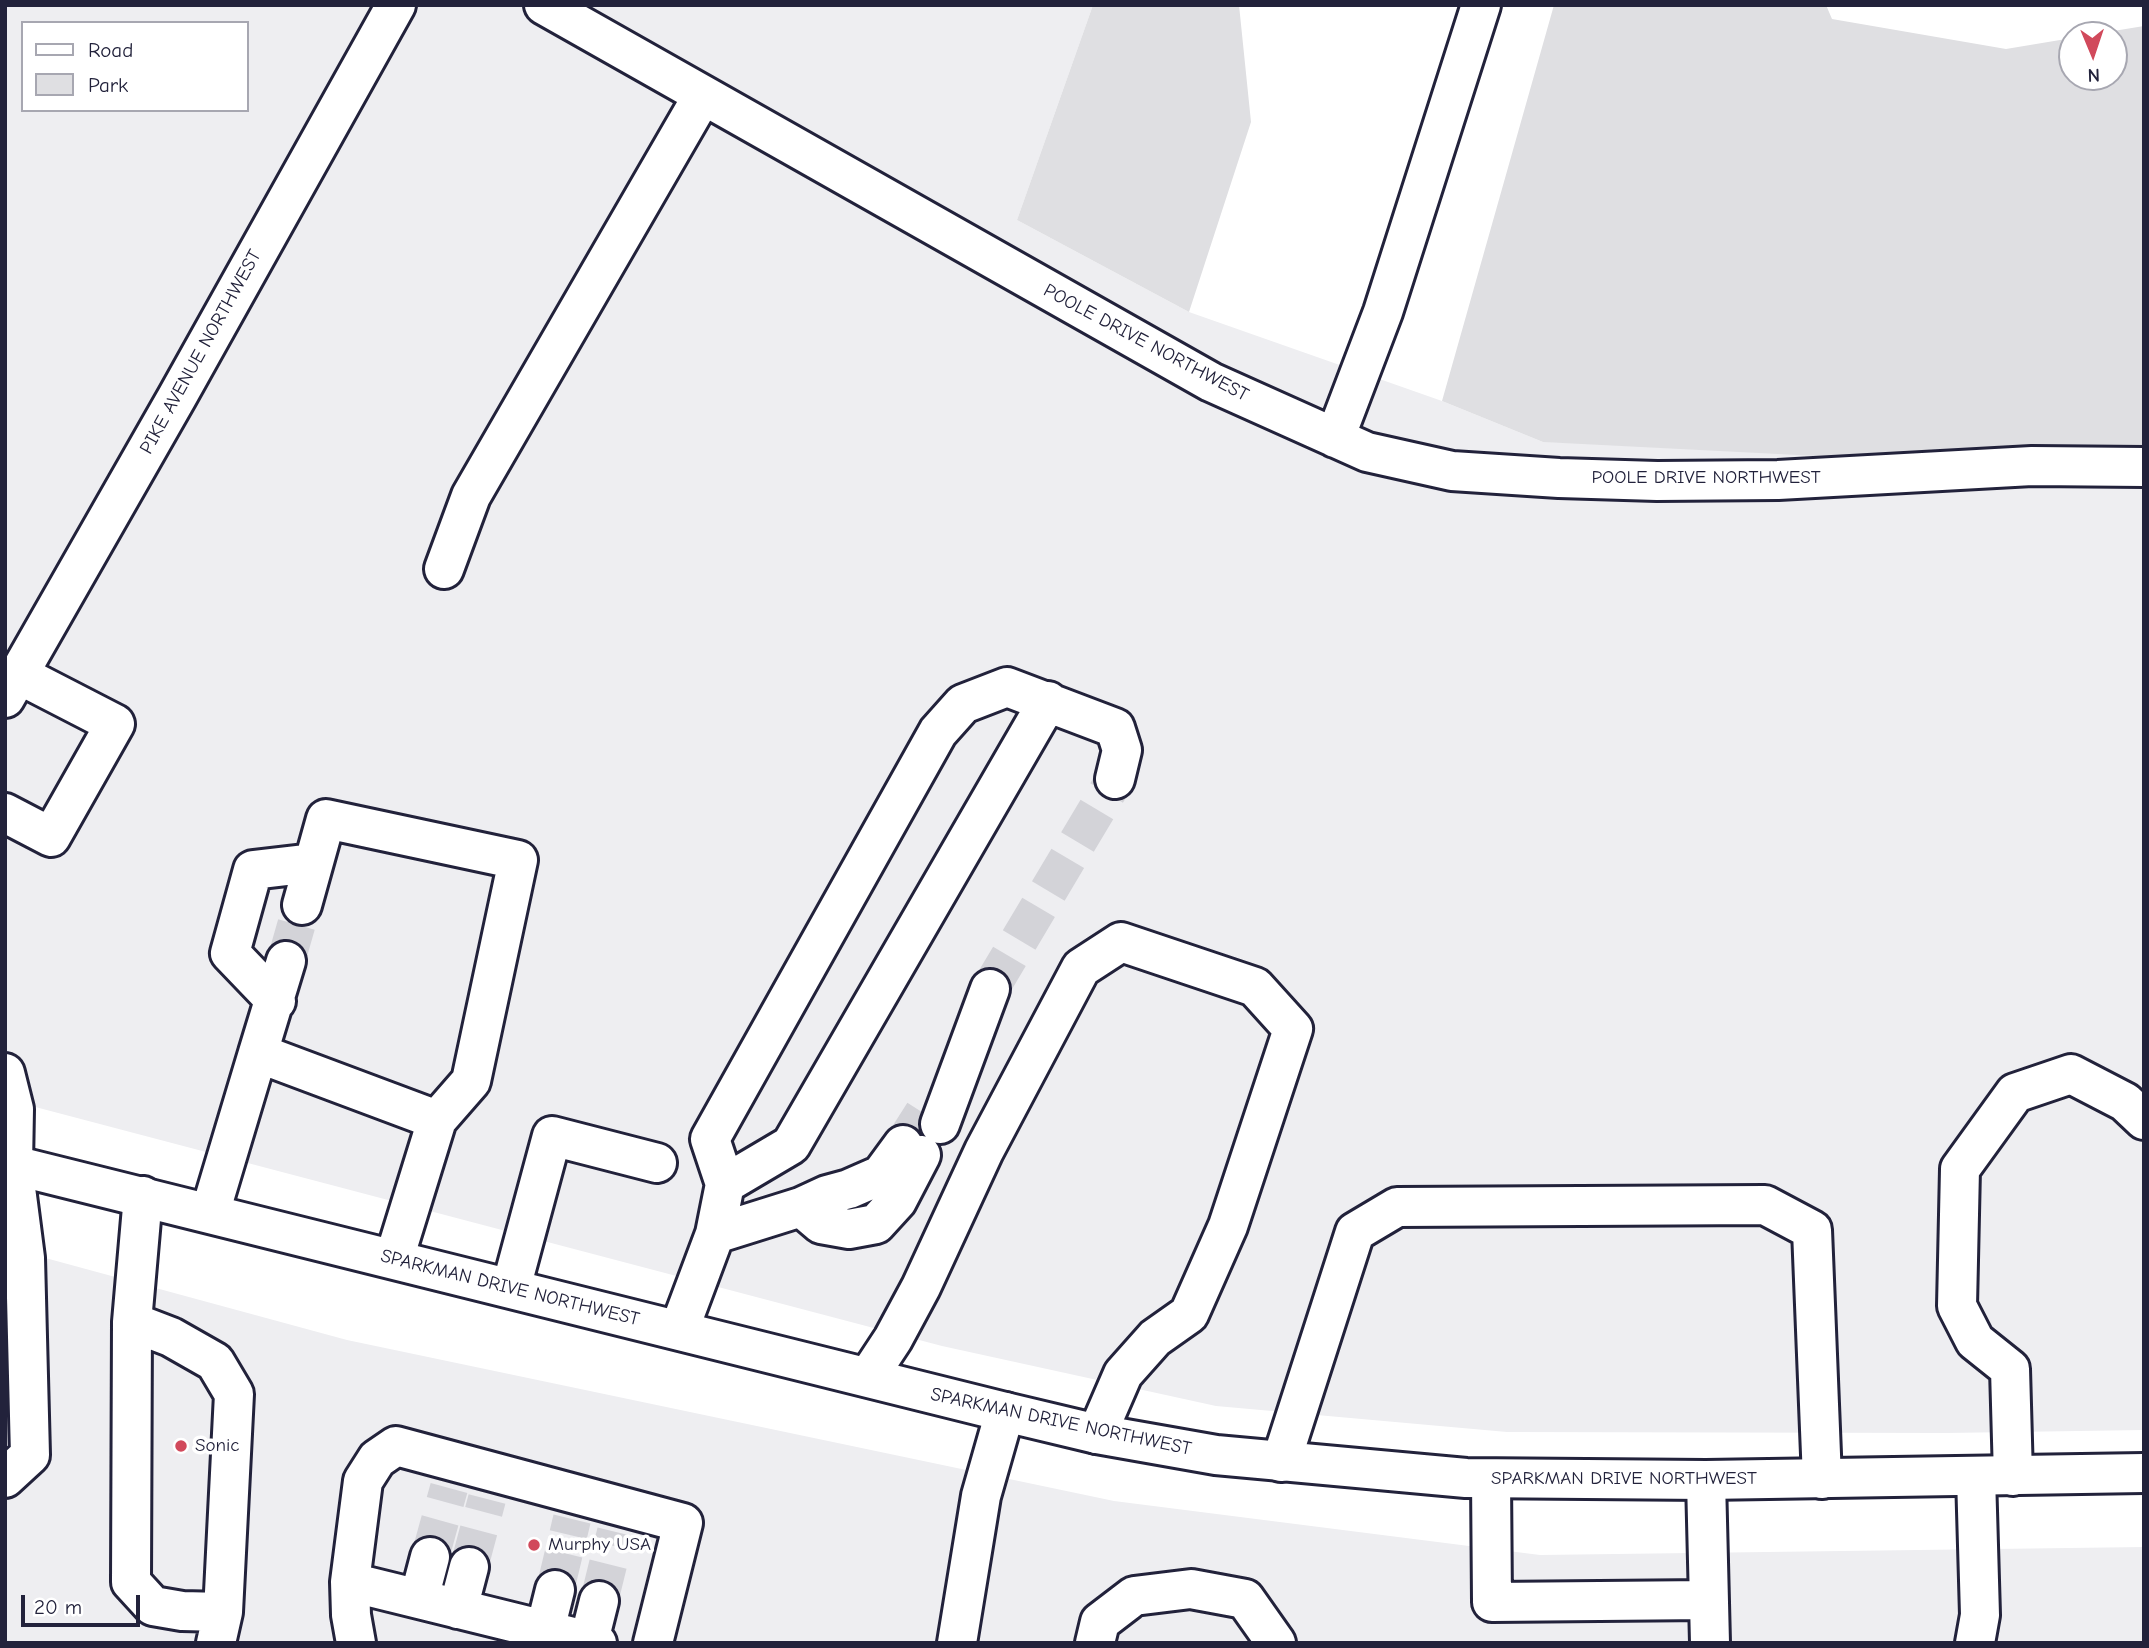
<!DOCTYPE html>
<html>
<head>
<meta charset="utf-8">
<style>
	body { margin:0 }
	#map { position:relative; width:2149px; height:1648px; overflow:hidden; background:#fff; font-family:"Comic Neue",sans-serif }
	canvas { display:block }
	.frame { position:absolute; inset:0; border:7px solid #22223b; pointer-events:none }
	.legend { position:absolute; left:21px; top:21px; width:228px; height:91px; box-sizing:border-box; background:#fff; border:2px solid #a7a7b1; margin:0; padding:9px 12px; list-style:none; font-size:21px; color:#22223b }
	.legend li { display:flex; align-items:center; gap:14px; height:35px }
	.legend b { width:35px; border:2px solid #a7a7b1 }
	.north { position:absolute; left:2058px; top:21px; width:70px; height:70px; box-sizing:border-box; background:#fff; border:2px solid #a7a7b1; border-radius:50%; rotate:178deg; font-size:19px; font-weight:700; line-height:28px; text-align:center; color:#22223b }
	.north::after { content:''; display:block; margin:auto; width:24px; height:32px; background:#d1495b; clip-path:polygon(50% 0,100% 100%,50% 72%,0 100%) }
	.scale { position:absolute; left:21px; top:1595px; width:119px; height:32px; box-sizing:border-box; border:4px solid #22223b; border-top:0; padding-left:9px; font-size:21px; line-height:24px; white-space:nowrap; color:#22223b; -webkit-text-stroke:5px #fff; paint-order:stroke }
</style>
</head>
<body>
<div id="map">
<canvas width="2149" height="1648"></canvas>
<div class="frame"></div>
<ul class="legend">
<li><b style="height:9px;background:#fff"></b>Road</li>
<li><b style="height:19px;background:#dfdfe2"></b>Park</li>
</ul>
<div class="north">N</div>
<div class="scale">20 m</div>
</div>
<script>
const g = document.querySelector('canvas').getContext('2d');
g.lineJoin = 'round';
function fill(path, color) { g.fillStyle = color; g.fill(path, 'evenodd'); }
const toPath = rows => new Path2D(rows.map(r => 'M' + r).join(''));
function trace(path, color, width, dash) { g.strokeStyle = color; g.lineWidth = width; g.lineCap = dash ? 'butt' : 'round'; g.setLineDash(dash || []); g.stroke(path); }
function drawText(font, color, halo, rows, align = 'center') {
  g.font = font + ' "Comic Neue",sans-serif'; g.lineWidth = 7; g.setLineDash([]); g.textBaseline = 'middle'; g.strokeStyle = halo; g.fillStyle = color; for (const [text, x, y, turn = 0] of rows) {
    g.save(); g.translate(x, y); g.rotate((+turn || 0) * Math.PI / 180); g.textAlign = isNaN(turn) ? turn : align; if (halo) g.strokeText(text, 0, 0); g.fillText(text, 0, 0); g.restore();
  }
}
fill(toPath([
	[5,5,1093,5,1017,220,1189,312,1442,401,1543,442,2144,451,2144,1430,1946,1433,1507,1432,1216,1406,942,1346,5,1099],
	[23,23,247,23,247,110,23,110],
	[5,1247,347,1340,1114,1501,1540,1555,2144,1547,2144,1643,5,1643]
]), '#eeeef1');
fill(toPath([
	[1093,5,1239,5,1251,122,1189,312,1017,220],
	[1554,5,1826,5,1832,19,2006,49,2072,38,2072,77,2114,77,2114,35,2089,35,2144,26,2144,451,1876,459,1543,442,1442,401]
]), '#dfdfe2');
trace(toPath([
	[286,961,302,905],
	[990,989,1115,779],
	[903,1145,924,1112],
	[430,1557,449,1488],
	[469,1567,487,1499],
	[555,1590,572,1519],
	[599,1601,616,1532]
]), '#d3d3d8', 38, [38, 19]);
const minor = toPath([
	[544,5,1211,382,1367,452,1452,471,1559,478,1657,481,1778,480,2032,466,2144,467],
	[1335,438,1383,312,1481,5],
	[444,569,471,496,703,95],
	[5,698,177,397,396,5],
	[5,813,51,837,115,724,18,674],
	[302,905,326,819,518,860,471,1081,437,1120,394,1259],
	[276,1001,230,953,253,870,313,863],
	[258,1053,286,961],
	[5,1073,14,1109,13,1165,25,1258,30,1455,5,1478],
	[940,1124,990,989],
	[725,1184,710,1139,938,732,963,704,1007,687,1115,728,1122,750,1115,779],
	[143,1196,132,1322,131,1582,153,1606,182,1611,223,1612],
	[801,1207,827,1195,849,1189,881,1175,903,1145],
	[210,1213,258,1053,437,1120],
	[715,1234,801,1207,821,1224,849,1229,876,1224,897,1201,921,1155],
	[511,1288,552,1136,657,1163],
	[132,1322,171,1337,215,1362,234,1394,223,1612,216,1643],
	[679,1330,715,1234,725,1184,791,1145,1048,701],
	[868,1377,893,1339,921,1287,984,1151,1081,968,1121,942,1255,987,1293,1029,1228,1226,1189,1314,1155,1338,1123,1374,1097,1434],
	[1281,1462,1355,1232,1397,1207,1765,1205,1812,1230,1822,1479],
	[2013,1476,2010,1369,1975,1341,1957,1306,1960,1169,2015,1093,2071,1074,2125,1102,2144,1120],
	[1491,1479,1492,1602,1707,1600],
	[1706,1480,1710,1643],
	[350,1582,597,1643],
	[419,1599,430,1557],
	[458,1609,469,1567],
	[545,1630,555,1590],
	[589,1641,599,1601],
	[356,1643,351,1615,350,1582,363,1481,377,1459,396,1446,683,1523,653,1643],
	[957,1643,981,1496,1005,1412],
	[1095,1643,1100,1622,1134,1596,1191,1589,1245,1599,1276,1643],
	[1975,1643,1980,1615,1976,1476]
]);
const major = toPath([
	[5,1163,1005,1412,1097,1434,1216,1455,1466,1478,1706,1480,2144,1473]
]);
trace(minor, '#22223b', 44);
trace(major, '#22223b', 44);
trace(minor, '#fff', 38);
trace(major, '#fff', 38);
for (const [x, y, r, color] of [
	[181,1446,7,"#d1495b"],
	[534,1545,7,"#d1495b"]
]) { const dot = new Path2D(); dot.arc(x, y, r, 0, 2 * Math.PI); g.fillStyle = color; g.fill(dot); trace(dot, '#fff', 2.5); }
drawText('19px', '#22223b', '#fff', [
	["POOLE DRIVE NORTHWEST",1146,343,28],
	["PIKE AVENUE NORTHWEST",201,352,-61],
	["POOLE DRIVE NORTHWEST",1706,478],
	["SPARKMAN DRIVE NORTHWEST",510,1288,14],
	["SPARKMAN DRIVE NORTHWEST",1061,1422,12],
	["SPARKMAN DRIVE NORTHWEST",1624,1479]
]);
drawText('19px', '#22223b', '#fff', [
	["Sonic",195,1446],
	["Murphy USA",548,1545]
], 'left');
</script>
</body>
</html>
